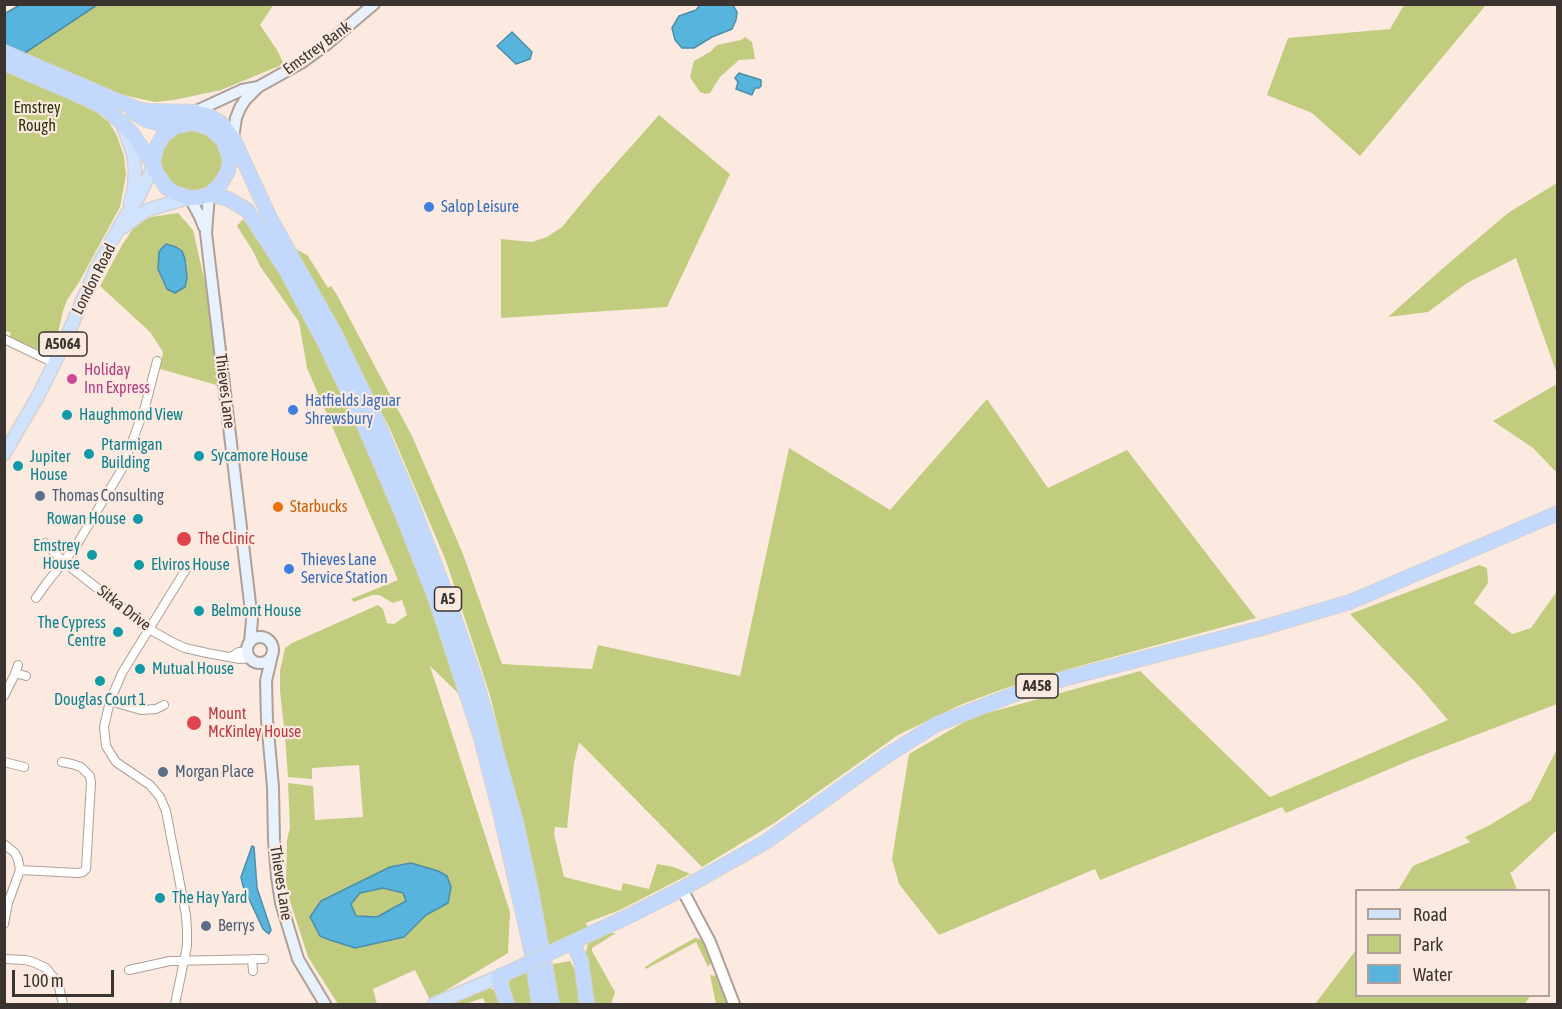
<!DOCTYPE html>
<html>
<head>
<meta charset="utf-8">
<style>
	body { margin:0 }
	#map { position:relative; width:1562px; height:1009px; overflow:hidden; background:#fceae0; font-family:"Asap Condensed",sans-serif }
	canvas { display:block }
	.frame { position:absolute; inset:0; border:6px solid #3a332f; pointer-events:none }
	.legend { position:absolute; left:1355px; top:889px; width:195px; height:108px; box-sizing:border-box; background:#fceae0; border:2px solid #aea199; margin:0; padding:8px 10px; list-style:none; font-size:18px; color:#3a332f }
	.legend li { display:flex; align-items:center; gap:12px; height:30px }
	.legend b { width:30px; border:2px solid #aea199 }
	.scale { position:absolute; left:12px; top:970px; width:102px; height:27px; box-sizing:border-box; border:3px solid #3a332f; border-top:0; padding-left:8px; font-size:18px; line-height:21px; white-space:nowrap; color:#3a332f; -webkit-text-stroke:4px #fceae0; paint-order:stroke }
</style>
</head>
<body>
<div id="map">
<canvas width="1562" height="1009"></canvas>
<div class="frame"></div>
<ul class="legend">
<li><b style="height:8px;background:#d1e2fd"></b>Road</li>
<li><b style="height:16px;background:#c2cc7f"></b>Park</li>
<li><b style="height:16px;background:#56b4dd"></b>Water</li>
</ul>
<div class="scale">100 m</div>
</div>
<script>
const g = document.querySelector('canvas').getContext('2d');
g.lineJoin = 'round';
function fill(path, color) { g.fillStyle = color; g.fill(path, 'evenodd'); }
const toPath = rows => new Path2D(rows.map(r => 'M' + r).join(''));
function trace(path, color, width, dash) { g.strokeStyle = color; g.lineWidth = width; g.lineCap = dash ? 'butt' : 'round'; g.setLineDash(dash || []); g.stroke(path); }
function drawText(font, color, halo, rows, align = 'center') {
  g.font = font + ' "Asap Condensed",sans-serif'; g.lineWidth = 4.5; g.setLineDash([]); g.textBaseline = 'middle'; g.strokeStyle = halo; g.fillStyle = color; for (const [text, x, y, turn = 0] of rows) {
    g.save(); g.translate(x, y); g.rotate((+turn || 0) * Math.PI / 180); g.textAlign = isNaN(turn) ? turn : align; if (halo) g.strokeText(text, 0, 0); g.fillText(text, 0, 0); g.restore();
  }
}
fill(toPath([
	[274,4,260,25,277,50,284,64,221,90,174,100,155,102,123,95,52,67,23,52,97,5],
	[1404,5,1486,5,1360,156,1312,113,1267,95,1288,38,1390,29],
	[745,37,752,42,755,59,739,60,720,77,710,93,706,94,700,92,690,77,694,61,710,52,717,45,741,40],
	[4,70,55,92,96,112,109,122,117,136,124,156,126,175,120,207,78,284,67,300,63,311,58,333,53,345,48,349,42,350,31,348,9,338,11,333,7,331,5,336],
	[659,115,730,174,667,307,501,318,501,239,532,242,547,237,562,227,595,187],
	[202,128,218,141,224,161,221,171,215,180,207,187,197,190,186,190,176,187,168,181,162,172,159,162,160,151,171,133],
	[1557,183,1557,374,1516,258,1467,283,1428,312,1388,317,1442,269,1508,213],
	[178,213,193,230,206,287,220,386,160,369,163,352,150,332,100,286,122,245,137,223,151,217],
	[243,219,289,287,371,452,406,537,461,696,430,666,510,912,508,953,430,1000,415,970,373,989,377,1004,338,1004,308,957,290,901,286,882,287,840,290,828,288,783,313,786,315,820,363,817,359,765,312,768,312,779,288,777,285,736,280,691,280,671,285,648,292,643,378,605,383,609,387,623,394,624,407,615,402,600,393,603,379,595,372,595,354,602,351,599,398,580,307,368,299,322,260,266,253,251,237,226],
	[296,249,308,256,328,288,331,286,337,295,412,436,463,554,502,664,592,669,598,645,740,676,789,448,890,510,987,399,1048,488,1127,450,1256,618,1065,670,1006,688,960,705,898,735,776,822,702,867,579,742,574,763,567,828,555,827,554,834,564,877,621,891,623,883,649,889,657,864,674,867,690,874,620,910,586,923,588,929,549,946,533,866,489,692,446,561,390,429],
	[1557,384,1557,473,1533,448,1493,421],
	[1479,565,1487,568,1488,583,1474,603,1512,634,1531,628,1557,591,1557,704,1413,759,1286,813,1282,807,1100,880,1095,869,939,935,899,884,892,859,909,754,973,717,1140,671,1270,797,1448,720,1418,685,1350,614],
	[1557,749,1557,830,1512,872,1510,872,1517,890,1398,890,1413,866,1470,842,1465,837,1490,825,1531,800],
	[608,933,616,933,592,948,592,951,615,992,611,1004,592,1004,586,962,586,951,588,944,591,940],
	[695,938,701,939,704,942,712,959,711,963,708,967,696,942,646,969,645,967,659,958],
	[1356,950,1356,996,1530,996,1525,1004,1315,1004],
	[570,961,577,974,579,1004,559,1004,553,964],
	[528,970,533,1004,512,1004,508,987,509,982,512,976],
	[710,975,716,976,720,979,729,1004,716,1004],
	[488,987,498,992,503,1004,486,1004,483,998,465,1004,443,1004]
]), '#c2cc7f');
const water = toPath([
	[20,5,97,5,5,66,4,14,20,5],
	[700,5,733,5,737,12,736,20,732,29,712,37,694,48,682,48,675,40,672,28,679,16,696,10,700,5],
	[512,32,532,52,530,59,516,64,497,46,512,32],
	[739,73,761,80,761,86,759,88,755,88,752,95,736,89,738,82,735,78,739,73],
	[166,244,176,247,182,251,185,259,187,278,185,287,175,293,167,289,158,269,159,252,162,248,166,244],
	[252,846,254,847,257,888,271,930,269,934,263,929,243,886,241,877,252,846],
	[411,863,438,871,447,876,451,887,448,903,426,915,404,937,355,948,330,940,320,936,310,917,321,901,390,867,411,863],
	[383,888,403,893,406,901,377,917,356,916,351,904,360,893,383,888]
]);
fill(water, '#56b4dd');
trace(water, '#4e8da9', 1.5);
const minor = toPath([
	[4,339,54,363],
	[45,543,64,562,149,629,174,643,185,648,207,653,240,659,250,658],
	[36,598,46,584,76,546,122,469,145,407,157,361],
	[231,657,239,652,248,651],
	[15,673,26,676],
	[4,696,15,674,18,665],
	[110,701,141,710,156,709,164,705],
	[4,762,24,767],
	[4,844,15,853,18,859,20,870,8,903,4,924],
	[20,870,78,873,83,872,86,869,91,783,90,776,81,767,72,764,62,762],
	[4,959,25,960,33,962,46,968,58,983,63,1004],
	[252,959,253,971],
	[129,970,170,961,264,959],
	[175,1004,187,946,187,931,186,915,166,811,160,797,150,785,116,762,106,746,104,727,110,701,122,673,188,566]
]);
const tertiary = toPath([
	[682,889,710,942,734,1004]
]);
const secondary = toPath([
	[194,112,242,90,258,87,301,63,327,44,374,4],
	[233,138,236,118,240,108,245,100,258,87],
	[209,195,206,233,252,620,250,642],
	[190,198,200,217,204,227],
	'247 650a13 13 0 1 1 26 0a13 13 0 1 1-26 0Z',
	[272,655,266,681,267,720,273,787,274,841,277,877,281,903,298,959,325,1004]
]);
const primary = toPath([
	[123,126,133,154,135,169,134,189,130,203],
	[122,228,147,210,188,198],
	[4,454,37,398,62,348,95,271,126,215,139,196,154,165],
	[434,1004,498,977]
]);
const trunk = toPath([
	[4,52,125,104,138,109,148,111,194,112,209,116,221,123,233,138,271,220,335,334,375,417,411,502,446,594,476,681,516,822,532,895,552,1004],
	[4,63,92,101,108,110,131,132,153,164],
	[133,112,146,120,161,124,175,127],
	[194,112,163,136,156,148,153,164,156,172,166,187,174,193,190,198,202,197,209,195,220,185,228,171,233,138],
	[176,126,193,123,210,128,223,140,229,156],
	[210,194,228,199,247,210,286,270,326,345,365,427,401,511,435,597,481,738,501,816,531,949,539,1004],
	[573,943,581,961,587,1004],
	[558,949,631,915,682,889,764,843,886,756,937,724,1036,686,1258,629,1350,602,1558,513],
	[507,1004,498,977,516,969]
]);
trace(minor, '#b09f96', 10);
trace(tertiary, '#b09f96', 14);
trace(secondary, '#b09f96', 14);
trace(primary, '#d4d2d1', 15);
trace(trunk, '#d4d2d1', 16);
trace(minor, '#fff', 8);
trace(tertiary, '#fff', 10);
trace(secondary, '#e8f1fe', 10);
trace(primary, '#d1e2fd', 12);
trace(trunk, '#c2d8fc', 14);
const trunkBridge = toPath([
	[516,969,558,949]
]);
trace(trunkBridge, '#d4d2d1', 16, []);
trace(trunkBridge, '#c2d8fc', 14);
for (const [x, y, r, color] of [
	[429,207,6,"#3f7fe0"],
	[72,379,6,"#d1479c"],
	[293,410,6,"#3f7fe0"],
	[67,415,6,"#0f9aa8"],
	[89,454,6,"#0f9aa8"],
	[199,456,6,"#0f9aa8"],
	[18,466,6,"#0f9aa8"],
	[40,496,6,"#5c6f8a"],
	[278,507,6,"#e8710a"],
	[138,519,6,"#0f9aa8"],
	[184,539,8,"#e0444e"],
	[92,555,6,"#0f9aa8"],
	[139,565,6,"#0f9aa8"],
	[289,569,6,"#3f7fe0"],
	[199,611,6,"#0f9aa8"],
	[118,632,6,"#0f9aa8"],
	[140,669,6,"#0f9aa8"],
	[100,681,6,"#0f9aa8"],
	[194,723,8,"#e0444e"],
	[163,772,6,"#5c6f8a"],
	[160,898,6,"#0f9aa8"],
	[206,926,6,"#5c6f8a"]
]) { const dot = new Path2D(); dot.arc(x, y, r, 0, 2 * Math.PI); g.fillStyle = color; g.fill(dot); trace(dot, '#fceae0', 2); }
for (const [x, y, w] of [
	[63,344,48],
	[448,599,27],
	[1037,686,42]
]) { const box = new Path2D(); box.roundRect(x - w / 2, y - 12, w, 24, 4.5); g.fillStyle = '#fceae0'; g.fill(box); trace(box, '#3a332f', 1.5); }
drawText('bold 15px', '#3a332f', null, [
	["A5064",63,344],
	["A5",448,599],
	["A458",1037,686]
]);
drawText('16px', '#3a332f', '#fceae0', [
	["Emstrey Bank",317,48,-36],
	["London Road",94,279,-63],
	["Thieves Lane",225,391,83],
	["Sitka Drive",124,608,38],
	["Thieves Lane",281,883,81]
]);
drawText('16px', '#2f330f', '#fceae0', [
	["Emstrey",37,108],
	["Rough",37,126]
]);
drawText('16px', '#366cbe', '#fceae0', [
	["Salop Leisure",441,207],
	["Hatfields Jaguar",305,401],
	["Shrewsbury",305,419],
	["Thieves Lane",301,560],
	["Service Station",301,578]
], 'left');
drawText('16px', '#b23c85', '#fceae0', [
	["Holiday",84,370],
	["Inn Express",84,388]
], 'left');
drawText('16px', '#0d838f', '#fceae0', [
	["Haughmond View",79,415],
	["Ptarmigan",101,445],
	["Building",101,463],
	["Sycamore House",211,456],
	["Jupiter",30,457],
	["House",30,475],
	["Rowan House",126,519,"right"],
	["Emstrey",80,546,"right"],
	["House",80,564,"right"],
	["Elviros House",151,565],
	["Belmont House",211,611],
	["The Cypress",106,623,"right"],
	["Centre",106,641,"right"],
	["Mutual House",152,669],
	["Douglas Court 1",100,700,"center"],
	["The Hay Yard",172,898]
], 'left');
drawText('16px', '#4e5e75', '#fceae0', [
	["Thomas Consulting",52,496],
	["Morgan Place",175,772],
	["Berrys",218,926]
], 'left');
drawText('16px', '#c56008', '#fceae0', [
	["Starbucks",290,507]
], 'left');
drawText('16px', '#be3a42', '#fceae0', [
	["The Clinic",198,539],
	["Mount",208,714],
	["McKinley House",208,732]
], 'left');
</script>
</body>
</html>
